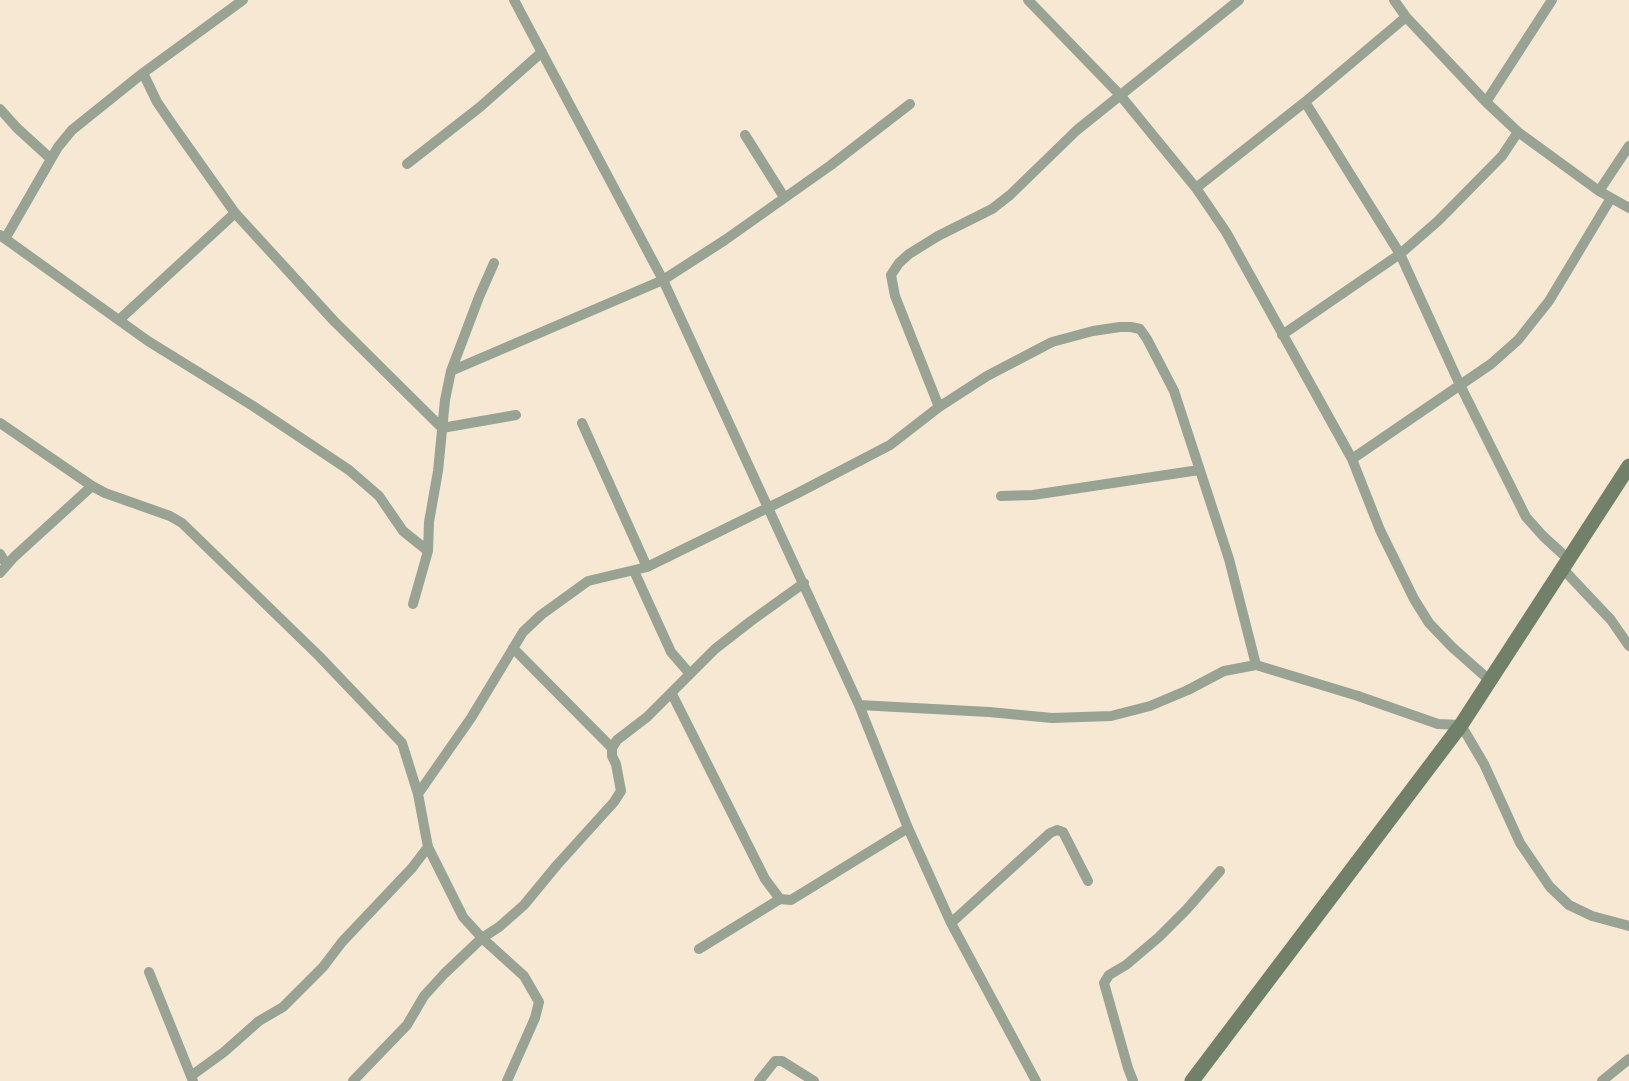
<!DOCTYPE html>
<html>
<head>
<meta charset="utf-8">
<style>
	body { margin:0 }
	canvas { display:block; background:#f6e8d3 }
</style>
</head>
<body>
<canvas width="1629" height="1081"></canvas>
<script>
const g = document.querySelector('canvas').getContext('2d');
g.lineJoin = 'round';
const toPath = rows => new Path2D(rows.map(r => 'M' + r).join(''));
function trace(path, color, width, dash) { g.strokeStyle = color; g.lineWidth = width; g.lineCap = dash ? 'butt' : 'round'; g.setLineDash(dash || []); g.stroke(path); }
trace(toPath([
	[514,0,663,280,859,705,908,828,951,923,1036,1081],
	[1028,0,1120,95,1196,188,1226,232,1352,459,1380,530,1414,599,1429,623,1452,647,1488,679],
	[1394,0,1406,17,1486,102,1518,132,1599,191,1629,208],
	[143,73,157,102,172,124,235,213,334,321,442,428,516,415],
	[1305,102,1400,254,1460,385,1526,517,1543,536,1568,559],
	[1486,102,1552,0],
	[0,109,17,128,51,159],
	[745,135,784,197],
	[407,164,480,107,542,52],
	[1196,188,1305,102,1406,17],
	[1599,191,1629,146],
	[0,235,148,341,253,406,349,470,379,496,403,531,428,551],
	[5,239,58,147,72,130,143,73,243,0],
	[119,320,235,213],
	[1282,335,1400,254,1438,221,1502,156,1518,132],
	[451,371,663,280,725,240,831,165,910,104],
	[939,407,895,296,891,275,899,263,909,254,938,236,992,209,1010,195,1077,130,1239,0],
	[0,423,92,486,105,493,170,516,182,523,319,656,402,743,418,794,428,847,463,917,482,938,524,976,539,1002,535,1018,507,1081],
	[582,423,647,567],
	[1352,459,1491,364,1518,340,1549,301,1611,198],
	[1001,496,1033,495,1199,470],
	[0,554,7,565],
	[1562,568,1611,620,1629,646],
	[634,571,671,652,690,674],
	[0,573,14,557,92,486],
	[413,604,428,551,429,522,438,471,445,400,451,371,479,297,494,263],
	[513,648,612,748],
	[672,694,765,879,780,899],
	[859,705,989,712,1052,718,1111,716,1150,706,1188,690,1224,671,1256,665,1358,696,1438,724,1461,725,1484,764,1520,843,1550,887,1569,905,1592,916,1629,926],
	[418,794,471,718,523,632,541,615,588,581,647,567,796,494,890,445,939,407,987,376,1052,342,1093,331,1120,327,1131,327,1140,329,1147,339,1174,391,1229,559,1256,665],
	[951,923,1050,833,1057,830,1063,832,1088,881],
	[699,949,780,899,791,900,908,828],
	[149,972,193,1081],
	[191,1076,224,1052,259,1021,283,1007,323,967,342,942,412,868,428,847],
	[353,1081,407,1025,424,996,444,974,482,938,499,927,524,905,557,865,614,802,621,791,616,764,612,756,612,748,617,740,647,717,715,649,751,621,804,583],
	[759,1081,775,1061,782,1061,814,1081],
	[1133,1081,1128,1068,1104,983,1109,975,1126,965,1159,937,1187,909,1220,871],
	[1602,1081,1629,1059]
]), '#98a393', 10);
trace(toPath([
	[1192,1081,1461,725,1629,466]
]), '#718069', 15);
</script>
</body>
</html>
